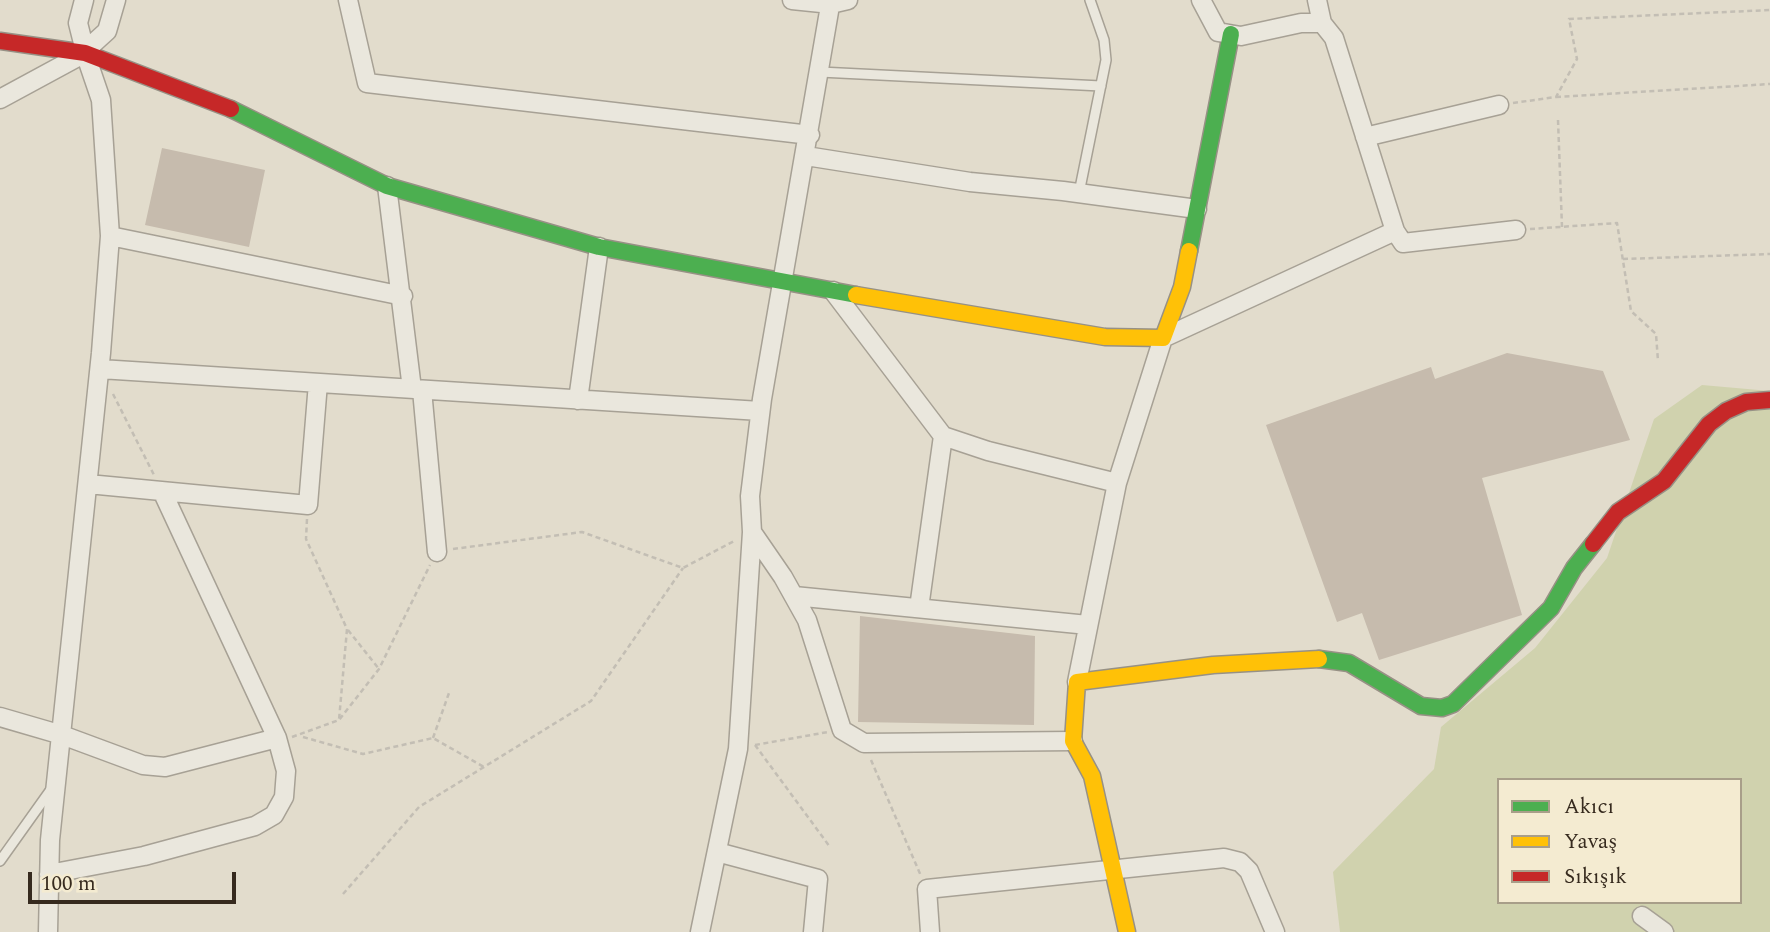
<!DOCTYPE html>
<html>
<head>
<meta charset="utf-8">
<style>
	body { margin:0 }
	#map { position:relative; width:1770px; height:932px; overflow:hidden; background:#e2dccc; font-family:Spectral,serif }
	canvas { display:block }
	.legend { position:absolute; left:1497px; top:778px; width:245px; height:126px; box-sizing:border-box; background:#f4ebd1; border:2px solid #a89e89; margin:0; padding:9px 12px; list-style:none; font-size:21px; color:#362a1e }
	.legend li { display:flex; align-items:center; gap:14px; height:35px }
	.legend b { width:35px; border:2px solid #a89e89 }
	.scale { position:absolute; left:28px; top:872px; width:208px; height:32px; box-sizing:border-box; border:4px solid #362a1e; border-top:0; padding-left:9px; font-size:21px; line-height:24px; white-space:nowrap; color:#362a1e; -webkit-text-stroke:5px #f4ebd1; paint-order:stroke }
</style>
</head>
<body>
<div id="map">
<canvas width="1770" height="932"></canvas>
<ul class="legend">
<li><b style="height:9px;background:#4caf50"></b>Akıcı</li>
<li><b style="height:9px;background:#ffc107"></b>Yavaş</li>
<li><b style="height:9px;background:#c62828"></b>Sıkışık</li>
</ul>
<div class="scale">100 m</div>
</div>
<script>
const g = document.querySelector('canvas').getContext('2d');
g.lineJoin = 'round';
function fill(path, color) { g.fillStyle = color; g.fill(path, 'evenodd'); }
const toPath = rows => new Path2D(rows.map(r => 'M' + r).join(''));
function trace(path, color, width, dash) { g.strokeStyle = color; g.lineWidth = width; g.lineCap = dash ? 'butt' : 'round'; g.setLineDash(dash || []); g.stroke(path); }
fill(toPath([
	[1702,385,1770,391,1770,932,1340,932,1333,872,1434,769,1441,727,1535,648,1607,558,1654,419],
	[1499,780,1740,780,1740,902,1499,902]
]), '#d0d2ae');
fill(toPath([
	[162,148,265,170,249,247,145,225],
	[1507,353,1603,371,1630,440,1482,478,1522,615,1379,660,1362,613,1337,622,1266,425,1431,367,1435,379],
	[860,616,1035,636,1034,725,858,722]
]), '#c6bbad');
const lane = toPath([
	[820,72,1101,86],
	[1079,193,1106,60,1104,40,1090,0],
	[0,861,52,788]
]);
const street = toPath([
	[84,0,78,23,85,51,107,31,116,0],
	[348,0,367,83,810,135],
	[792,0,831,4,848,0],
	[831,0,762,399,750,496,752,532,783,577,807,620,842,730,864,743,1073,741],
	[1201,0,1218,32,1241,36,1301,23,1322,23,1334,38,1395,231,1403,243,1516,230],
	[1317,0,1322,23],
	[0,99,85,53,101,100,110,236,101,353,50,840,48,932],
	[1365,137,1499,105],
	[806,156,970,182,1063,191,1197,209],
	[387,186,412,389],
	[110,236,403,296],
	[833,291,943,436,988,451,1117,483],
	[100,369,760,411],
	[422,390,437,552],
	[578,400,599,247],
	[88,484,308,505,318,383],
	[794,596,1088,625],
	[919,608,943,436],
	[1077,682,1117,483,1163,338,1395,231],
	[0,717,62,735,143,765,165,767,277,738],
	[717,852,818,879,813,932],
	[49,874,144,856,255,826,274,815,284,797,286,771,277,738,162,491],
	[1642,916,1664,932],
	[700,932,738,749,752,532],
	[930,932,927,889,1224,858,1240,862,1249,871,1275,932]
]);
const fast = toPath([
	[231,109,387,186,599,247,856,295],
	[1189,251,1231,34],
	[1319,659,1349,663,1421,706,1442,708,1453,704,1551,608,1574,568,1593,544]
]);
const slow = toPath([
	[856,295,1105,337,1163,338,1182,287,1189,251],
	[1127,932,1092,776,1073,741,1077,682,1213,665,1319,659]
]);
const jam = toPath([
	[0,41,85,53,231,109],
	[1593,544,1618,512,1664,481,1709,424,1726,411,1746,402,1770,400]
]);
trace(lane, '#a7a195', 12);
trace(street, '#a7a195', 21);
trace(fast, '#979185', 19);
trace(slow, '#979185', 19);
trace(jam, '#979185', 19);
trace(toPath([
	[1556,97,1770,84],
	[1513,103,1556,97,1577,59,1569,19,1770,10],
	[1558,120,1562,227],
	[1530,229,1617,223,1631,311,1656,334,1658,361],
	[1623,259,1770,254],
	[113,394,154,475],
	[307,519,306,539,347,629,339,720],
	[453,549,582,532,683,568,736,540],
	[348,630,379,669],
	[292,737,339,720,379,669,430,565],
	[303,737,363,754,433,738,484,767],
	[433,738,449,693],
	[755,745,830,847],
	[755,745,828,732],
	[871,760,921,876],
	[343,894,419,807,591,701,683,568]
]), '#c3beb4', 2.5, [5, 3.5]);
trace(lane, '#eae7dd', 9);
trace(street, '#eae7dd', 18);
trace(fast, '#4caf50', 16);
trace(slow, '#ffc107', 16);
trace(jam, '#c62828', 16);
</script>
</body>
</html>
